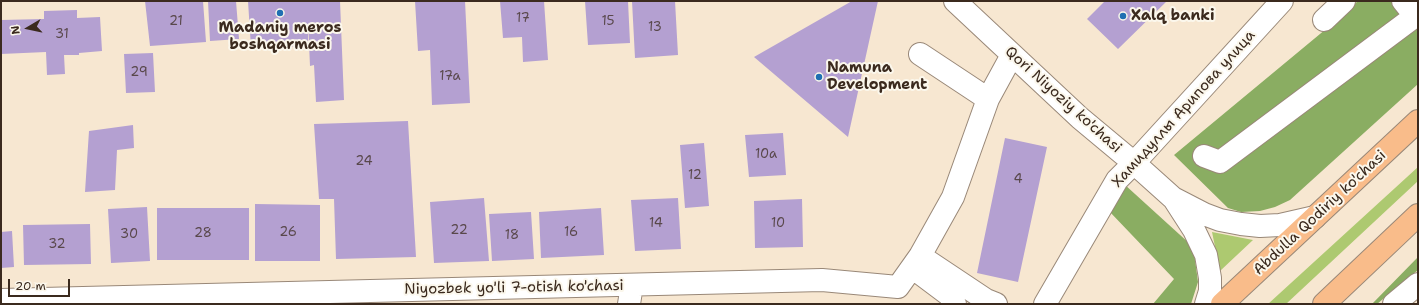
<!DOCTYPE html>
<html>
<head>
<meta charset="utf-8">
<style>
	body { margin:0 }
	#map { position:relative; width:1419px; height:305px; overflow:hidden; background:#f7e7d1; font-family:"Shantell Sans",sans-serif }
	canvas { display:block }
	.frame { position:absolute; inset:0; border:2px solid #3b2a1e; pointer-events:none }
	.north { position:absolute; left:8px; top:8px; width:40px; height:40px; -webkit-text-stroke:3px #fbf7ec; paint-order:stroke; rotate:261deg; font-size:11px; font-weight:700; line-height:16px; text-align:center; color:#3b2a1e }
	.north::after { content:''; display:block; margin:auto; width:14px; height:18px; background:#3b2a1e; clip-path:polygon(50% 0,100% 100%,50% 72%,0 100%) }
	.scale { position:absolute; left:8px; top:279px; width:62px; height:18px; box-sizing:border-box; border:2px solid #3b2a1e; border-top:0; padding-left:5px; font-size:12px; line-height:14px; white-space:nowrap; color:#3b2a1e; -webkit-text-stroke:3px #fbf7ec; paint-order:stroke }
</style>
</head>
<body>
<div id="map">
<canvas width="1419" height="305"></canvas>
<div class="frame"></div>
<div class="north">N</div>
<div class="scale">20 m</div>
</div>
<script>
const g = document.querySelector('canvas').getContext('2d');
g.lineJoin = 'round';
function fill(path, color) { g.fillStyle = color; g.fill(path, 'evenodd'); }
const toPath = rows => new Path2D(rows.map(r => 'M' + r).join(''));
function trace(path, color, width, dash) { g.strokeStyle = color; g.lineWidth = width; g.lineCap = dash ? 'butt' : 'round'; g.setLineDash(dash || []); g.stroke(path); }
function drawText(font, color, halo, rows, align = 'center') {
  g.font = font + ' "Shantell Sans",sans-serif'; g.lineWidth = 4; g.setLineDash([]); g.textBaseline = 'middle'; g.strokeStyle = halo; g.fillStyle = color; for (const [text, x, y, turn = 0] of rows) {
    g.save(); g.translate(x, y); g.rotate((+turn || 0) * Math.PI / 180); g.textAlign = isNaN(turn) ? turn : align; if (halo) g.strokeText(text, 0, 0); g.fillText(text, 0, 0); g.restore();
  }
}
fill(toPath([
	[1418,167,1418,181,1286,304,1268,304],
	[1212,232,1253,240,1220,271]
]), '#adc970');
fill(toPath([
	[1358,1,1418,1,1418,84,1290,200,1275,207,1260,211,1241,212,1228,208,1174,155,1326,29],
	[1124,184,1190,244,1194,252,1198,282,1191,304,1153,304,1174,279,1109,211],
	[1418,257,1418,270,1377,304,1372,304]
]), '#8aad62');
fill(toPath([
	[145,1,203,1,206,42,150,46],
	[208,1,236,1,239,39,210,41],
	[248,1,340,1,344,100,316,102,314,65,310,66,308,21,308,46,251,48],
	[415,1,465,1,470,103,432,105,430,50,418,51],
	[500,1,544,1,548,60,523,62,522,37,503,38],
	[585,1,628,1,630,43,588,45],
	[632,1,675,1,678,55,635,58],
	[852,1,878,1,848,137,754,57],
	[1105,1,1167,1,1118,49,1087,19],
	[77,10,77,18,100,17,102,51,79,53,79,55,64,55,65,74,47,75,46,52,1,54,1,20,44,19,44,11],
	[153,53,155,92,126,93,124,54],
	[408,121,416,257,336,259,334,199,319,199,314,124],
	[133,125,134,148,117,150,115,190,85,192,89,131],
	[783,133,786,175,749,177,745,135],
	[1005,138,1047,147,1018,282,977,273],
	[704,143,709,206,685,208,680,145],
	[484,198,489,261,434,263,430,202],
	[678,198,681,249,635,251,631,200],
	[802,199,803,247,755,248,754,201],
	[255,204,320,205,320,261,255,261],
	[147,207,150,261,111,263,108,209],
	[157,208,249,208,249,260,157,260],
	[601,208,604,255,541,258,539,212],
	[531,212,534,259,492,261,489,214],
	[90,224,91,264,24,265,23,225],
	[12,231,14,267,1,268,1,232]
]), '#b4a0d1');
const minor = toPath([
	[955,1,1080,118,1134,163,1173,198,1204,214,1220,220,1241,224,1260,226,1280,225,1315,217],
	[1403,1,1415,16],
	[1324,20,1344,1],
	[920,54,988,99],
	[1204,156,1220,162,1418,14],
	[1174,199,1194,230,1206,255,1210,278,1210,291,1206,304],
	[920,256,953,197,988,99,1012,55],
	[913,268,949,295,955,304],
	[1,300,822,280,898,287,920,256,986,300,996,304],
	[629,304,632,285],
	[1045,304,1117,180,1134,163,1282,1],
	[1394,304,1418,284]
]);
const major = toPath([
	[1222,304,1418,121],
	[1324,304,1418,215]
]);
trace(minor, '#998878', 24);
trace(major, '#998878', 24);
trace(minor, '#fff', 22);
trace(major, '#f9bc8a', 22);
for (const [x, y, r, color] of [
	[280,13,4,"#1f6fb2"],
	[1123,16,4,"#1f6fb2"],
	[819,77,4,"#1f6fb2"]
]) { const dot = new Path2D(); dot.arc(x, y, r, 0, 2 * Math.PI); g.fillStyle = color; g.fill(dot); trace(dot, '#fbf7ec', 1.5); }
drawText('13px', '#59484b', null, [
	["17",523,19],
	["21",176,22],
	["15",608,22],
	["13",655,28],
	["31",62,35],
	["29",139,73],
	["17a",450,77],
	["10a",766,155],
	["24",364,162],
	["12",695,176],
	["4",1018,180],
	["14",656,224],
	["10",778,224],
	["22",459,231],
	["26",288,233],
	["16",571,233],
	["28",203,234],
	["30",129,235],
	["18",512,236],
	["32",57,245]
]);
drawText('bold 15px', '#3b2a1e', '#fbf7ec', [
	["Xalq banki",1131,16],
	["Madaniy meros",280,28,"center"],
	["boshqarmasi",280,45,"center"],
	["Namuna",827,68],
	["Development",827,85]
], 'left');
drawText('15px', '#3b2a1e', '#fbf7ec', [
	["Qori Niyoziy ko'chasi",1063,100,42],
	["Хамидуллы Арипова улица",1184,109,-48],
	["Abdulla Qodiriy ko'chasi",1320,213,-43],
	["Niyozbek yo'li 7-otish ko'chasi",514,288,-1]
]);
</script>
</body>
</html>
